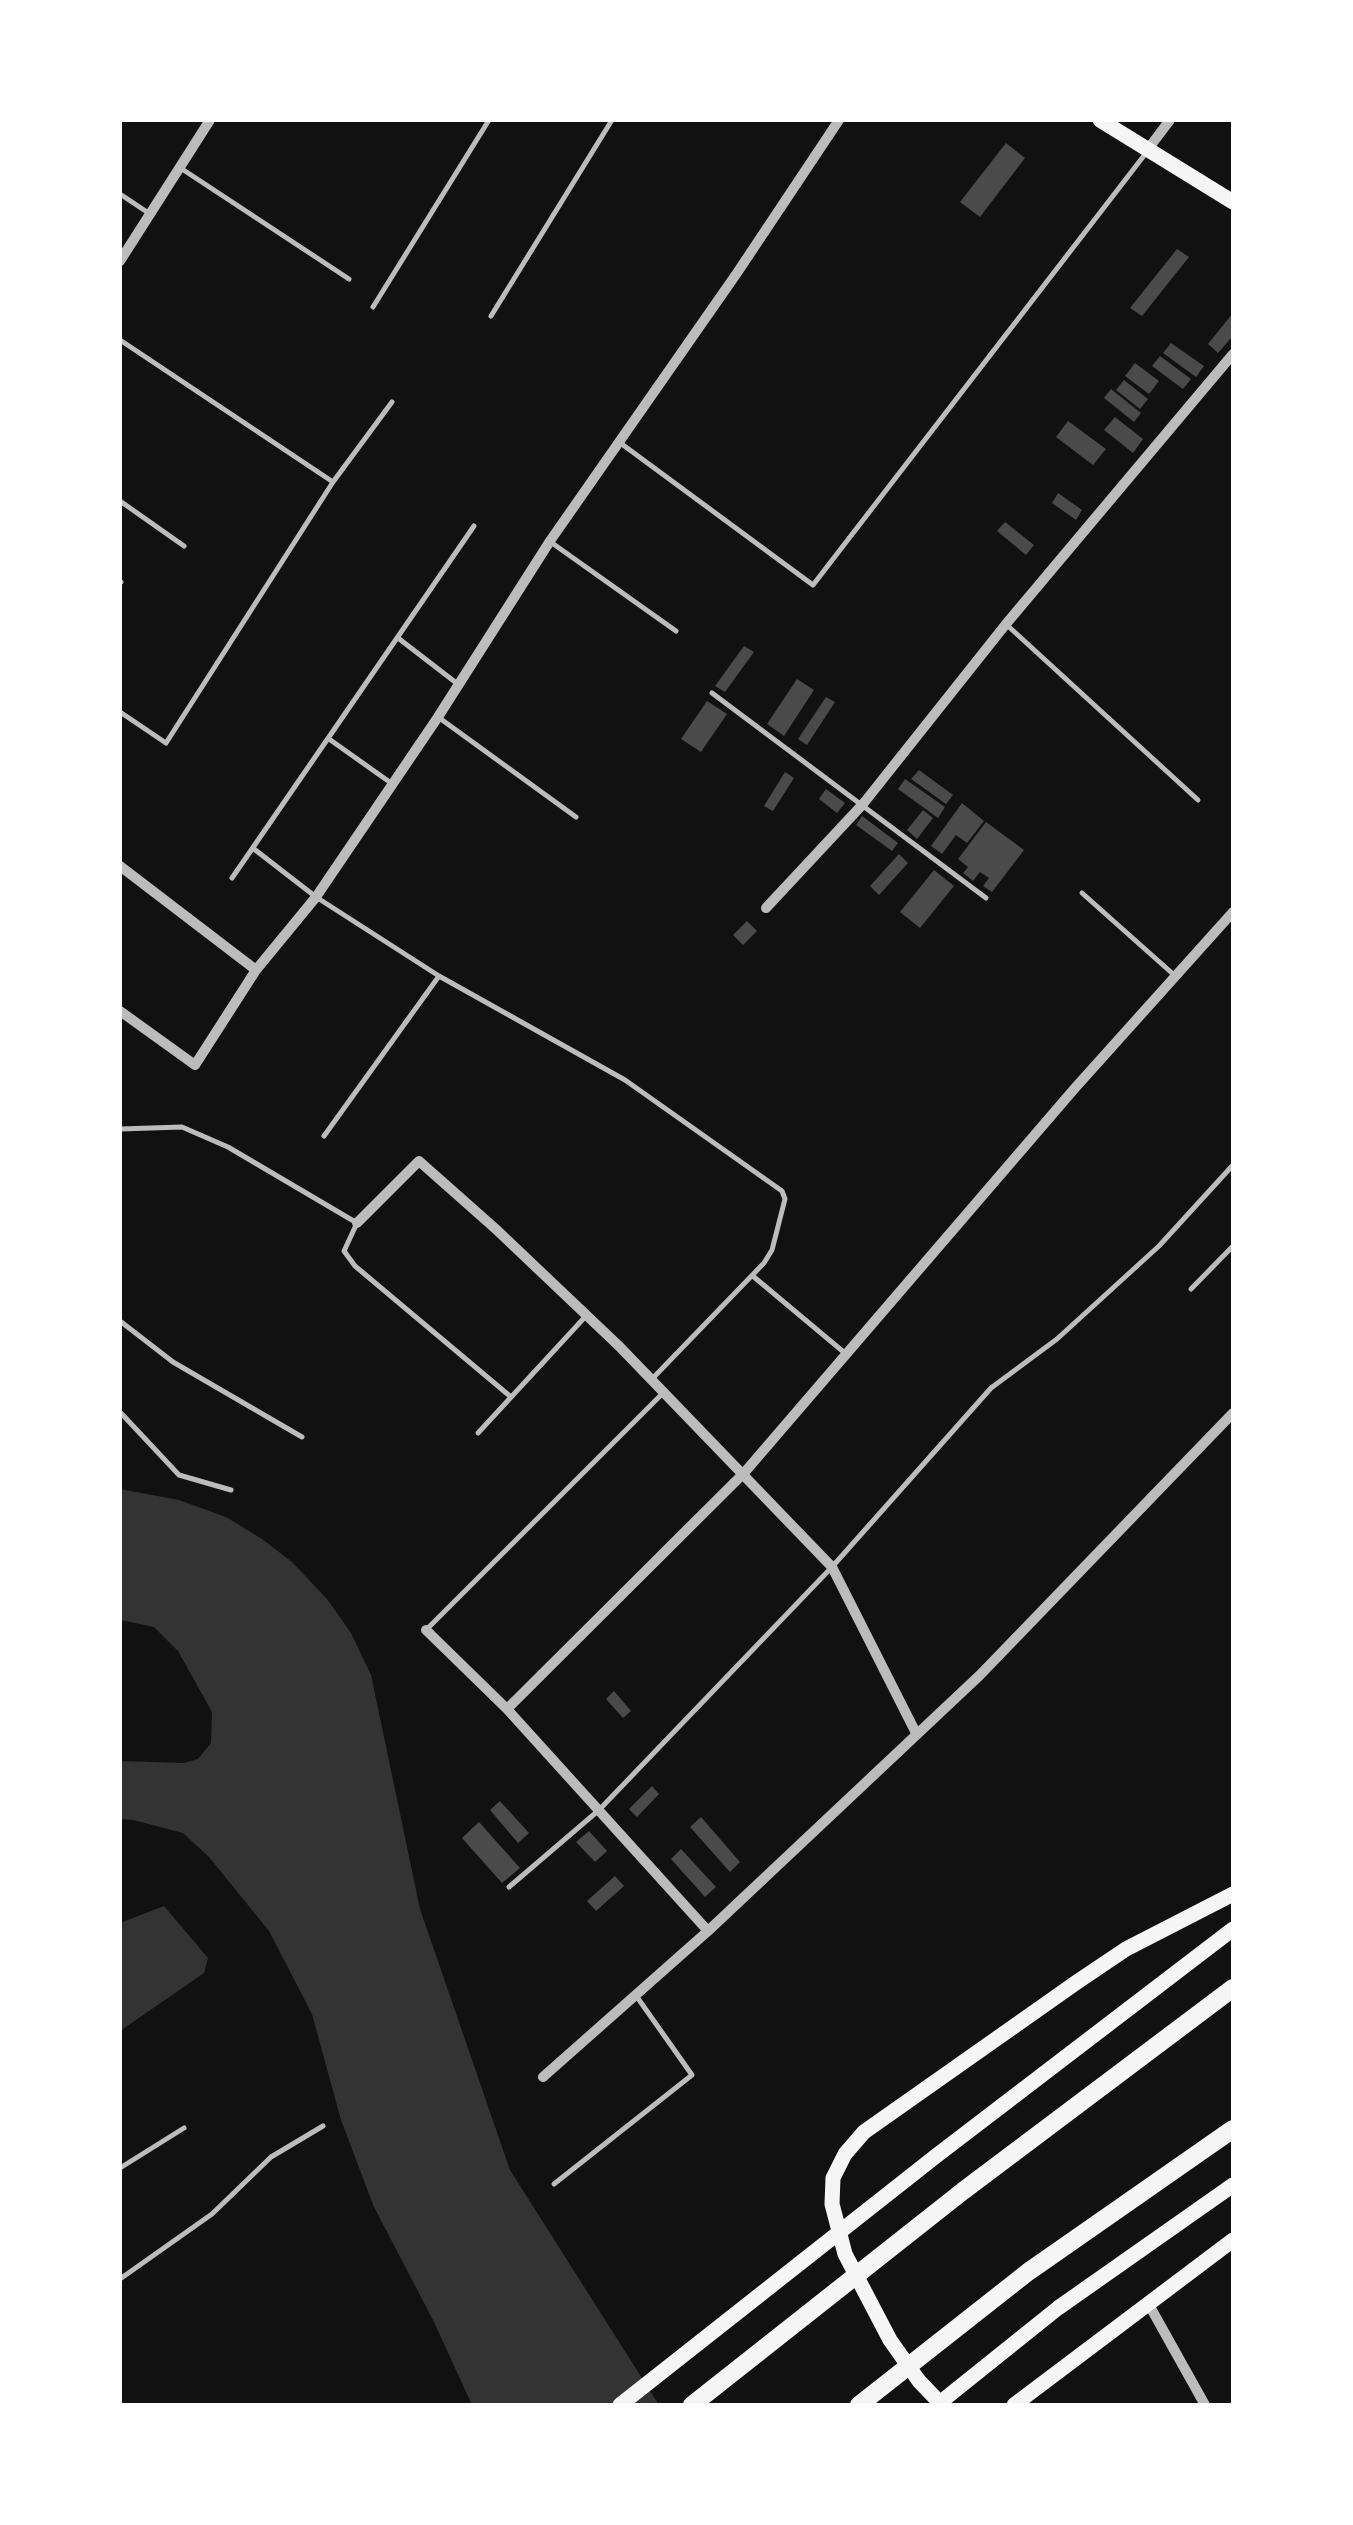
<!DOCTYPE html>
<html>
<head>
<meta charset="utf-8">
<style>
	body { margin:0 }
	#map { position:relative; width:1353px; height:2525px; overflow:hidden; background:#111; font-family:"Varela Round",sans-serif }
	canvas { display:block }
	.frame { position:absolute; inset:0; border:122px solid #fff; pointer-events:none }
</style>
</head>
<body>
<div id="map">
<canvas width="1353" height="2525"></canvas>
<div class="frame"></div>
</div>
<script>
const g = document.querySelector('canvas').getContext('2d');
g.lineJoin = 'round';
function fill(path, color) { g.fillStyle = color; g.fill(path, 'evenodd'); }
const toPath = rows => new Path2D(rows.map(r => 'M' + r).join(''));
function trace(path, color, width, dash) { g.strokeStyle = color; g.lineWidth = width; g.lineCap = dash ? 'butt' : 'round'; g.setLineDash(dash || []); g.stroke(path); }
fill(toPath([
	[120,1489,179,1500,226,1517,262,1539,292,1562,327,1599,351,1633,371,1675,420,1909,510,2170,659,2405,472,2405,434,2322,374,2207,341,2120,312,2014,269,1931,209,1857,183,1833,133,1820,120,1819,120,1761,184,1763,198,1759,211,1743,212,1712,178,1651,154,1627,120,1620],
	[164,1906,208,1958,204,1973,120,2031,120,1923]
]), '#333');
fill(toPath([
	[1006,143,1025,158,980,217,960,202],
	[1177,249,1189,257,1142,316,1130,308],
	[1233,313,1233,336,1218,353,1208,344],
	[1171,343,1204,366,1196,377,1163,353],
	[1160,356,1191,379,1183,389,1152,366],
	[1135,363,1159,381,1149,394,1125,376],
	[1124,380,1148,399,1140,409,1116,390],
	[1111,389,1141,413,1134,422,1104,398],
	[1115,417,1143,439,1133,453,1104,430],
	[1068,421,1106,449,1093,465,1056,437],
	[1058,493,1082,510,1076,520,1052,503],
	[1005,522,1034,545,1026,555,997,531],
	[744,646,754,652,725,692,715,686],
	[797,679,814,690,784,736,767,724],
	[826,697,835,702,807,745,798,739],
	[707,701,727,714,701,752,681,739],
	[919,770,953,795,946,804,911,779],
	[785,772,794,778,773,811,764,806],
	[905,779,945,807,938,818,898,789],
	[826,789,845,803,837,813,819,799],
	[962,803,984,821,967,843,956,835,942,854,931,846],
	[923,810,933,818,917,839,907,830],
	[862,816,898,843,892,851,856,825],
	[986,822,1024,850,992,892,983,886,989,878,980,872,973,881,963,873,968,867,958,859],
	[899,854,908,863,879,895,870,886],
	[934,870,954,886,920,928,900,912],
	[747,921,757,931,743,945,733,935],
	[614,1691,631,1711,623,1718,606,1699],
	[652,1786,659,1794,637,1817,629,1809],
	[500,1801,529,1833,518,1843,490,1810],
	[701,1817,740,1862,730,1872,690,1827],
	[479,1822,520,1868,502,1883,462,1838],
	[589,1831,607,1851,595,1862,576,1842],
	[681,1849,716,1887,705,1897,671,1859],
	[615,1876,624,1886,596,1911,587,1901]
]), '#4a4a4a');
trace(toPath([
	[182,169,349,279],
	[120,194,150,214],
	[373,307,489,120],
	[491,316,612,120],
	[120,340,333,482],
	[619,442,813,585,1146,153],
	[120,501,184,546],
	[552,543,676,631],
	[120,582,121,582],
	[1008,626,1198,800],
	[398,638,459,685],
	[712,693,986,898],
	[120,712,166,743,333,482,392,402],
	[438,717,576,817],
	[329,739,391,783],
	[254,849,316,897,439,976,625,1080,782,1191,785,1199,772,1250,764,1263,652,1379],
	[232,878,474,526],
	[1082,893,1173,974],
	[120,1129,182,1127,228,1147,357,1223,344,1251,355,1266,511,1397],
	[324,1136,439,976],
	[754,1277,846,1354],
	[1191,1289,1233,1246],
	[120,1321,173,1362,302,1437],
	[120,1412,179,1475,231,1490],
	[478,1433,585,1317],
	[426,1630,663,1393],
	[509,1887,599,1810,832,1567,991,1388,1057,1339,1159,1246,1233,1165],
	[120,2168,184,2128],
	[554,2184,692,2075,637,1997],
	[120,2279,212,2214,271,2157,323,2126]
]), '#bcbcbc', 5);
trace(toPath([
	[1148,149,1170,120],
	[120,261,210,120],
	[120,866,256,970],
	[766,908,863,804,1006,624,1233,354],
	[120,1011,195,1065,256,970,316,897,438,717,550,541,737,273,839,120],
	[357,1223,419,1161,498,1231,618,1345,832,1567,916,1733],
	[426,1630,507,1709,708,1931],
	[507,1709,744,1473,1075,1088,1233,912],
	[543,2077,708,1931,980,1675,1233,1413],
	[1148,2303,1205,2405]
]), '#bcbcbc', 10);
trace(toPath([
	[1100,120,1233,202],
	[620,2405,936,2156,1233,1929],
	[937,2405,1058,2308,1233,2185],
	[942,2405,919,2381,890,2340,845,2254,832,2204,833,2178,845,2154,864,2132,1077,1982,1126,1949,1233,1894],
	[1014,2405,1233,2240]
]), '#f5f5f5', 15);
trace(toPath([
	[692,2405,963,2191,1233,1988],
	[859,2405,1028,2272,1233,2129]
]), '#f5f5f5', 18);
</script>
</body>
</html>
